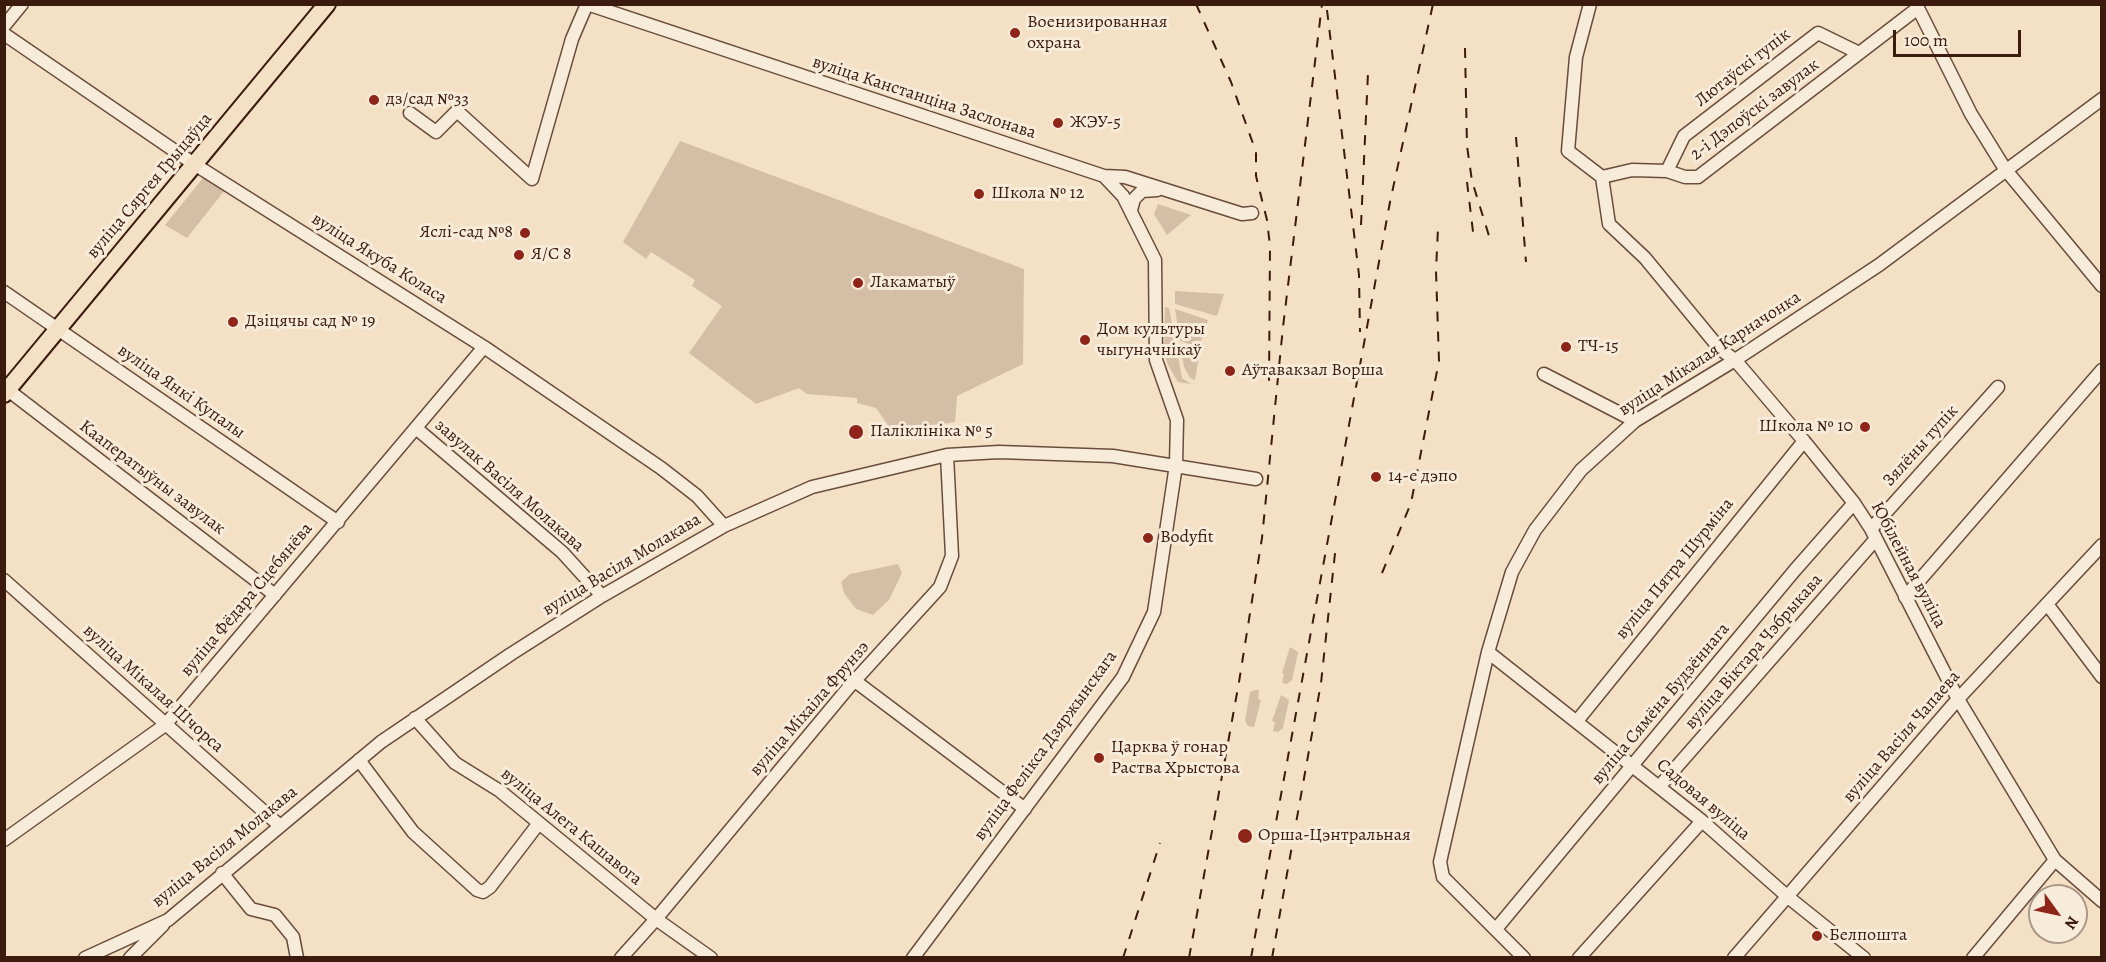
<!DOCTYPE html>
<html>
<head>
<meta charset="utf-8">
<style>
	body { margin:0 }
	#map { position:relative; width:2106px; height:962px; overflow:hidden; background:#f3e0c5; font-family:Alegreya,serif }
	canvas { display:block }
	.frame { position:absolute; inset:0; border:6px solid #3c1b0f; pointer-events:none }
	.north { position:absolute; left:2028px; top:884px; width:60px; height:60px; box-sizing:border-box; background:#f7ebd9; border:2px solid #ac9888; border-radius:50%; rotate:123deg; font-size:16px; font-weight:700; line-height:24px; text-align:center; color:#3c1b0f }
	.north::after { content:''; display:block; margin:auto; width:21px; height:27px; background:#8f2418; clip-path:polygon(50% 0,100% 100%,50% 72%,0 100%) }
	.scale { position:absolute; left:1893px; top:30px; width:128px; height:27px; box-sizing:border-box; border:3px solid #3c1b0f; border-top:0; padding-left:8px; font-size:18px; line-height:21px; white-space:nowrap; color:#3c1b0f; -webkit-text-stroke:4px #f7ebd9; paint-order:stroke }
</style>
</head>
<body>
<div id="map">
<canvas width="2106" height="962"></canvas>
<div class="frame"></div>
<div class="north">N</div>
<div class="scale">100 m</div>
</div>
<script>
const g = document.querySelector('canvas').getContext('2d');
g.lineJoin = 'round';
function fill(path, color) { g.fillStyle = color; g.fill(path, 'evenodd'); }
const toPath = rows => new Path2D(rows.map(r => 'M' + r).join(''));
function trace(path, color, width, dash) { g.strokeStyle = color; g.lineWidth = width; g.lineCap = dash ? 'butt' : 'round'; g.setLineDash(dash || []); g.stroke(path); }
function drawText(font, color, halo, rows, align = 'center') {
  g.font = font + ' Alegreya,serif'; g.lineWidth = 6; g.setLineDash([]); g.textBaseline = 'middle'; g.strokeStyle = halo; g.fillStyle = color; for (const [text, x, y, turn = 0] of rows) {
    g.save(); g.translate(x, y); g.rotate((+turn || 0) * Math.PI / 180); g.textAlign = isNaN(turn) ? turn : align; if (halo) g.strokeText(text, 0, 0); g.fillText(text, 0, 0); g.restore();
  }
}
fill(toPath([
	[680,141,1024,269,1023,364,957,396,955,422,944,424,890,428,876,408,857,403,857,398,807,394,799,388,756,404,689,353,722,306,692,286,695,280,651,252,646,259,623,242],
	[203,178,225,190,187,238,165,225],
	[1158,204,1191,215,1167,235,1154,214],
	[1175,291,1224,294,1217,316,1175,304],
	[1165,307,1169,308,1182,378,1191,384,1178,382,1168,365,1164,353],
	[1175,309,1208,320,1199,347,1180,341],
	[1180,344,1200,351,1195,380,1190,378,1184,367],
	[898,564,902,573,889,600,873,615,856,609,844,593,841,582,850,574],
	[1290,647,1298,652,1292,680,1287,684,1282,683,1284,674,1282,673],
	[1255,690,1259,690,1258,699,1261,700,1254,727,1248,726,1245,721,1250,692],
	[1281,695,1289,700,1283,728,1278,732,1273,731,1275,722,1272,721]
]), '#d4bfa6');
const minor = toPath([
	[587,4,1104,176,1125,177,1242,214,1252,213],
	[1590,4,1576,57,1568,151,1602,177,1632,170,1667,171,1685,177,1698,177,1918,8],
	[1916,4,1971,114,2005,169,2102,286],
	[4,26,22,4],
	[4,34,194,164,484,347,661,468,697,496,724,526],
	[410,113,436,132,457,111,532,179,572,39,587,4],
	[1667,171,1684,136,1818,33,1859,53],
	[1602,177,1609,224,1645,258,1720,349,1735,360,1804,441,1854,503,1871,529,1958,699,2055,860,2102,901],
	[1131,210,1134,199,1142,191,1157,190],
	[4,292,338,522],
	[1544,374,1635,421],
	[8,390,275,595],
	[417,429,562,552,602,596],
	[1871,529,1998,387],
	[4,580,279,825],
	[1905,597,2102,370],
	[2047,604,2102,677],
	[1488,652,1702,821,1788,897,1864,958],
	[855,681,1025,809],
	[415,718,455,763,500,791,656,919,711,958],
	[1577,721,1804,441],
	[359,760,413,832,477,890,483,892,490,887,539,823],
	[1659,787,1875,540],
	[4,840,165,725,484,347],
	[222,873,251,909,275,915,293,937,297,958],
	[1496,929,1795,570,1854,503],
	[85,958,168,920,381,742,511,654,602,596,724,526,812,487,947,455,999,452,1113,456,1256,479],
	[130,958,163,925],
	[621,958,656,919,849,687,940,587,952,556,947,455],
	[913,958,1123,677,1154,612,1176,465,1177,420,1156,360,1155,260,1123,196,1104,176],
	[1524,958,1443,877,1440,862,1488,652,1512,572,1535,530,1581,470,1635,421,1735,360,1879,265,2102,99],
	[1579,958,1702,821],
	[1734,958,1958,699,2102,545],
	[1973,958,2055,860]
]);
const major = toPath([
	[4,394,327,4]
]);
trace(minor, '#6a4c3c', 15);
trace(major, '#3c1b0f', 20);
trace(minor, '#f7ebd9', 12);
trace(major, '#f3e0c5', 16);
trace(toPath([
	[1196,4,1231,82,1256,152,1256,176,1267,220,1270,246,1269,387],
	[1327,10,1359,275,1360,332],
	[1465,48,1467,146,1472,181,1490,239],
	[1516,137,1526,262],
	[1467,182,1474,240],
	[1361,225,1368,73],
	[1382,573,1411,503,1439,361,1436,271,1438,228],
	[1123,958,1160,843],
	[1189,958,1239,682,1262,538,1283,327,1322,4],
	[1251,958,1390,202,1433,4],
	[1272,958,1321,683,1336,544]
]), '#3c1b0f', 2, [10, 10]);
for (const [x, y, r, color] of [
	[1015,33,6,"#8f2418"],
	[374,100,6,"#8f2418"],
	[1058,123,6,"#8f2418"],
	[979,194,6,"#8f2418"],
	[525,233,6,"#8f2418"],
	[519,255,6,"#8f2418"],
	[858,283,6,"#8f2418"],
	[233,322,6,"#8f2418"],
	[1085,340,6,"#8f2418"],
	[1566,347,6,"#8f2418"],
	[1230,371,6,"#8f2418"],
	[1865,427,6,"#8f2418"],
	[856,432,8,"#8f2418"],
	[1376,477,6,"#8f2418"],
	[1148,538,6,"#8f2418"],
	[1099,758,6,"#8f2418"],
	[1245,836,8,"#8f2418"],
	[1817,936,6,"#8f2418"]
]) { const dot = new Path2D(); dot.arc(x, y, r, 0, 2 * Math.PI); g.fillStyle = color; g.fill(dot); trace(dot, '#f7ebd9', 2); }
drawText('18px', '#3c1b0f', '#f7ebd9', [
	["Военизированная",1027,23],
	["охрана",1027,44],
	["дз/сад №33",386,100],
	["ЖЭУ-5",1070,123],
	["Школа № 12",991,194],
	["Яслі-сад №8",513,233,"right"],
	["Я/С 8",531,255],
	["Лакаматыў",870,283],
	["Дзіцячы сад № 19",245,322],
	["Дом культуры",1097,330],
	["чыгуначнікаў",1097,351],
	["ТЧ-15",1578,347],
	["Аўтавакзал Ворша",1242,371],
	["Школа № 10",1853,427,"right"],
	["Паліклініка № 5",870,432],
	["14-е дэпо",1388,477],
	["Bodyfit",1160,538],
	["Царква ў гонар",1111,748],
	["Раства Хрыстова",1111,769],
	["Орша-Цэнтральная",1258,836],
	["Белпошта",1829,936]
], 'left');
drawText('18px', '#3c1b0f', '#f7ebd9', [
	["Лютаўскі тупік",1743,68,-38],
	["вуліца Канстанціна Заслонава",924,98,18],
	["2-і Дэпоўскі завулак",1755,110,-37],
	["вуліца Сяргея Грыцаўца",150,186,-50],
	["вуліца Якуба Коласа",379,259,32],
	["вуліца Мікалая Карначонка",1710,354,-33],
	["вуліца Янкі Купалы",181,392,35],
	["Зялёны тупік",1921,446,-48],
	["Кааператыўны завулак",152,478,37],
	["завулак Васіля Молакава",509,486,41],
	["вуліца Васіля Молакава",622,565,-31],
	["Юбілейная вуліца",1908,565,62],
	["вуліца Пятра Шурміна",1675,569,-51],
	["вуліца Фёдара Сцебянёва",247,600,-50],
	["вуліца Віктара Чэбрыкава",1754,652,-49],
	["вуліца Мікалая Шчорса",153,689,42],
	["вуліца Сямёна Будзённага",1661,704,-50],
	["вуліца Міхаіла Фрунзэ",810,709,-49],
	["вуліца Васіля Чапаева",1902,737,-49],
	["вуліца Фелікса Дзяржынскага",1046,746,-54],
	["Садовая вуліца",1703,800,40],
	["вуліца Алега Кашавога",571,827,39],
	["вуліца Васіля Молакава",225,847,-39]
]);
</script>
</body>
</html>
